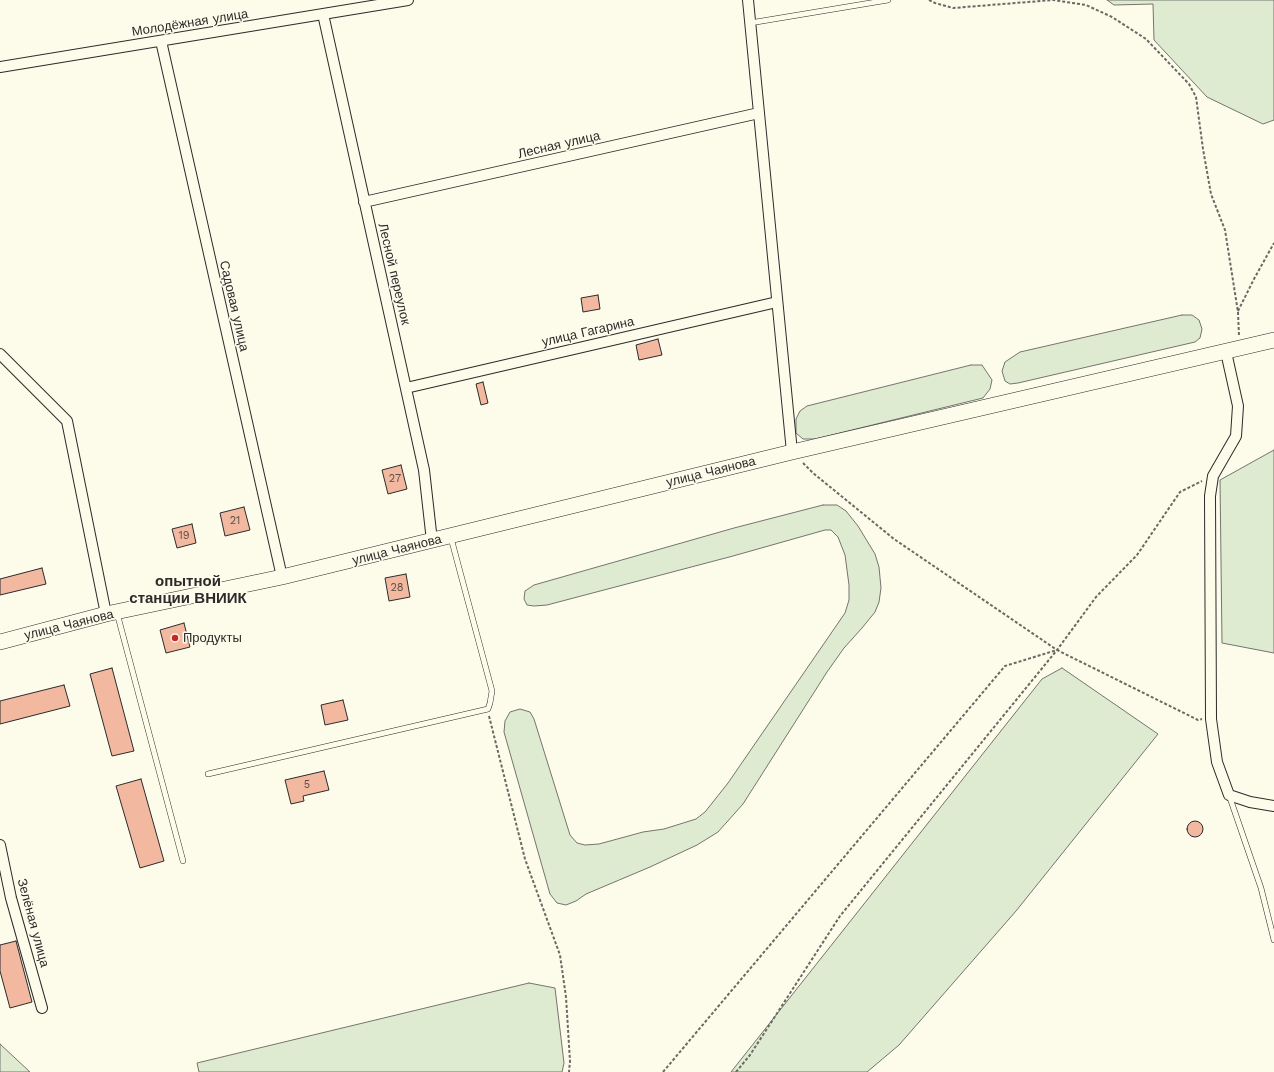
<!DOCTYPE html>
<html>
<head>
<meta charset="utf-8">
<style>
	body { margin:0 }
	canvas { display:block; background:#fdfbea }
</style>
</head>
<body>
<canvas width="1274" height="1072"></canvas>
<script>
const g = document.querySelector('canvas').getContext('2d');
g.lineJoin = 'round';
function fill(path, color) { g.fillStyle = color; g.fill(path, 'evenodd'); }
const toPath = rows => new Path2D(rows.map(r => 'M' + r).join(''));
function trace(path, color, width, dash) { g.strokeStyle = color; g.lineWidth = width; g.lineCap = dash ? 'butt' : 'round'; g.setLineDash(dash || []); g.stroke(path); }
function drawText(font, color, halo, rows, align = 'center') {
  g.font = font + ' "Work Sans",sans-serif'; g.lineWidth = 3; g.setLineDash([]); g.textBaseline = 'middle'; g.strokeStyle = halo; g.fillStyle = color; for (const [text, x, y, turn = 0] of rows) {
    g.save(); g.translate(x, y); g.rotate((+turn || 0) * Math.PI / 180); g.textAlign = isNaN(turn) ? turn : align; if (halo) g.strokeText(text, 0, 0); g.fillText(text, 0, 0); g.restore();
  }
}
const green = toPath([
	[1107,0,1274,0,1274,120,1263,124,1207,97,1154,40,1153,4,1114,5,1107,0],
	[1182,315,1192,315,1199,320,1202,329,1200,338,1195,342,1018,383,1010,384,1005,381,1002,371,1005,362,1020,352,1182,315],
	[971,365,982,365,992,380,990,389,983,398,815,439,803,439,796,433,796,419,800,411,807,406,971,365],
	[1274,450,1274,653,1222,643,1220,480,1274,450],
	[823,505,837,505,846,511,858,526,875,554,879,567,881,588,879,602,875,612,862,628,844,648,827,672,743,804,718,832,697,845,650,867,586,894,576,901,566,905,557,903,550,894,504,732,505,721,510,712,520,709,530,712,534,719,570,835,577,843,585,845,599,844,643,832,664,829,696,819,705,812,728,783,845,613,849,600,849,585,845,555,838,537,831,530,825,530,733,556,547,605,534,606,527,605,524,599,525,591,534,585,734,528,823,505],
	[1062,668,1158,734,1016,911,899,1045,867,1072,731,1072,1042,679,1062,668],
	[529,983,555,988,564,1063,562,1072,199,1072,197,1063,529,983],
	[0,1044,30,1072,0,1072,0,1044]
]);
fill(green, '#deebd1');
trace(green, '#74746e', 1);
const building = toPath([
	[598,295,600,309,583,312,581,298,598,295],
	[658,339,662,355,639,360,636,345,658,339],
	[483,382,488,403,481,405,476,384,483,382],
	[401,465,407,489,388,494,382,470,401,465],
	[244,507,250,530,225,536,220,513,244,507],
	[192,524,196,543,177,548,172,529,192,524],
	[42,568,46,584,0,595,0,579,42,568],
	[406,574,410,597,389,601,385,578,406,574],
	[184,623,190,647,166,653,160,630,184,623],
	[112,668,134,751,112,756,90,674,112,668],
	[64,685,70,706,0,724,0,701,64,685],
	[343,700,348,720,325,725,321,705,343,700],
	[324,771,329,790,303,796,304,801,291,804,285,780,324,771],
	[141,779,164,861,140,868,116,786,141,779],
	'1187 829a8 8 0 1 1 16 0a8 8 0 1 1-16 0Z',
	[16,941,32,1002,10,1008,0,971,0,945,16,941]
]);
fill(building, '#f2b8a0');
trace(building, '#2b2b2b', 1);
const lane = toPath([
	[750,23,888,0],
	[117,613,183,861],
	[208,774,488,709,490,703,492,691,451,538],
	[1229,795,1261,888,1274,940]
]);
const street = toPath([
	[748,0,792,452],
	[323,14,424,470,432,541],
	[161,41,282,577],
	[0,67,408,0],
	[364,202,759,113],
	[1226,352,1238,406,1236,436,1213,476,1210,496,1211,719,1217,762,1229,795,1250,802,1274,806],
	[0,354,67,421,106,614],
	[406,388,777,302],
	[0,845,11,898,42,1008]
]);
const secondary = toPath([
	[0,642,106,614,282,577,792,452,1274,340]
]);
trace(lane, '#2b2b2b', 6);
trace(street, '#2b2b2b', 12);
trace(secondary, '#2b2b2b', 16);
trace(toPath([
	[929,0,935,3,953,8,1053,0,1086,5,1112,17,1146,39,1189,84,1196,97,1203,149,1211,194,1225,230,1238,312,1239,336],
	[1238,311,1254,279,1274,243],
	[803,463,813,473,894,539,1057,650],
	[489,716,525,859,560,955,566,997,570,1061,569,1072],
	[663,1072,1005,666,1057,650,1198,720,1202,719],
	[736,1072,750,1055,840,916,1057,650,1096,597,1137,555,1180,492,1202,481]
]), '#6a6964', 2, [3, 2]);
trace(lane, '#fdfbea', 5);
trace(street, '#fdfbea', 10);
trace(secondary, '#fdfbea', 15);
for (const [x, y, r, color] of [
	[175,638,4,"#c62828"]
]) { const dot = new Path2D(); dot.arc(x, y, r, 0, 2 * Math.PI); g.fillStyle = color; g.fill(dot); trace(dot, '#fdfbea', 1.5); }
drawText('11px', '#5d4e48', null, [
	["27",395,479],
	["21",235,521],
	["19",184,536],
	["28",397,588],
	["5",307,785]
]);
drawText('13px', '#2b2b2b', '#fdfbea', [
	["Молодёжная улица",190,23,-9],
	["Лесная улица",559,145,-13],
	["Лесной переулок",394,274,77],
	["Садовая улица",234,306,77],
	["улица Гагарина",588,332,-13],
	["улица Чаянова",711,472,-14],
	["улица Чаянова",397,550,-14],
	["улица Чаянова",69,625,-14],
	["Зелёная улица",33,923,75]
]);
drawText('13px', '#2b2b2b', '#fdfbea', [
	["Продукты",183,638]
], 'left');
drawText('bold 15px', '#2b2b2b', '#fdfbea', [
	["опытной",188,582],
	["станции ВНИИК",188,599]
]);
</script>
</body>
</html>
